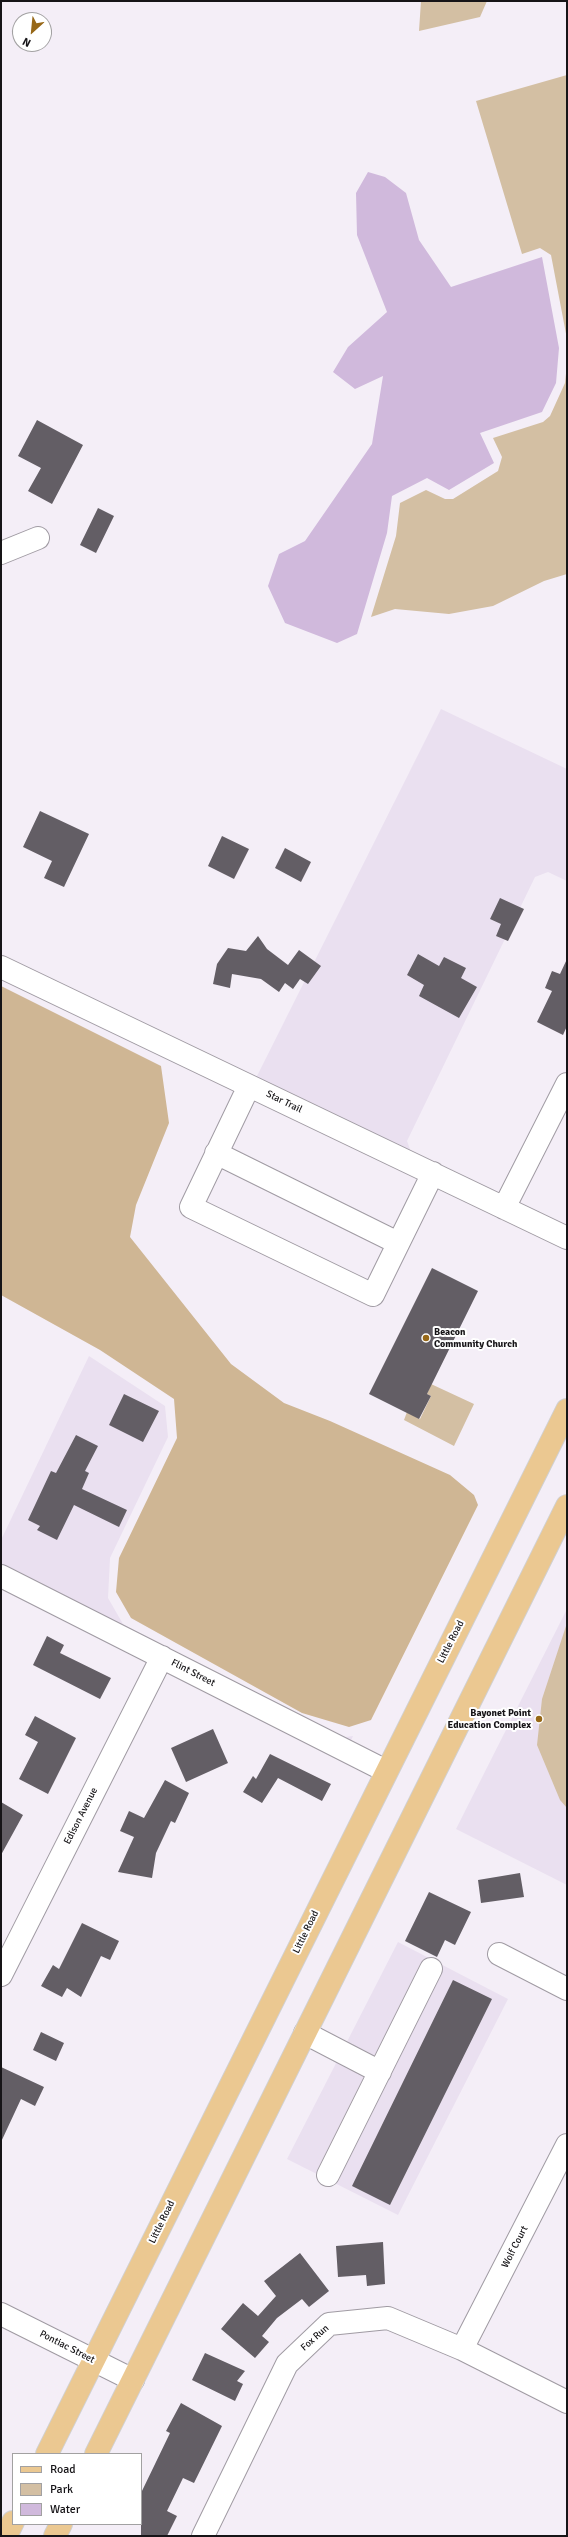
<!DOCTYPE html>
<html>
<head>
<meta charset="utf-8">
<style>
	body { margin:0 }
	#map { position:relative; width:568px; height:2537px; overflow:hidden; background:#f4eef7; font-family:Signika,sans-serif }
	canvas { display:block }
	.frame { position:absolute; inset:0; border:2px solid #161417; pointer-events:none }
	.legend { position:absolute; left:12px; top:2453px; width:130px; height:72px; box-sizing:border-box; background:#fff; border:1px solid #a2a1a2; margin:0; padding:5px 7px; list-style:none; font-size:12px; color:#161417 }
	.legend li { display:flex; align-items:center; gap:8px; height:20px }
	.legend b { width:20px; border:1px solid #a2a1a2 }
	.north { position:absolute; left:12px; top:12px; width:40px; height:40px; box-sizing:border-box; background:#fff; border:1px solid #a2a1a2; border-radius:50%; rotate:207deg; font-size:11px; font-weight:700; line-height:16px; text-align:center; color:#161417 }
	.north::after { content:''; display:block; margin:auto; width:14px; height:18px; background:#976818; clip-path:polygon(50% 0,100% 100%,50% 72%,0 100%) }
</style>
</head>
<body>
<div id="map">
<canvas width="568" height="2537"></canvas>
<div class="frame"></div>
<ul class="legend">
<li><b style="height:5px;background:#ebc891"></b>Road</li>
<li><b style="height:11px;background:#d3bfa3"></b>Park</li>
<li><b style="height:11px;background:#d0b9dc"></b>Water</li>
</ul>
<div class="north">N</div>
</div>
<script>
const g = document.querySelector('canvas').getContext('2d');
g.lineJoin = 'round';
function fill(path, color) { g.fillStyle = color; g.fill(path, 'evenodd'); }
const toPath = rows => new Path2D(rows.map(r => 'M' + r).join(''));
function trace(path, color, width, dash) { g.strokeStyle = color; g.lineWidth = width; g.lineCap = dash ? 'butt' : 'round'; g.setLineDash(dash || []); g.stroke(path); }
function drawText(font, color, halo, rows, align = 'center') {
  g.font = font + ' Signika,sans-serif'; g.lineWidth = 4; g.setLineDash([]); g.textBaseline = 'middle'; g.strokeStyle = halo; g.fillStyle = color; for (const [text, x, y, turn = 0] of rows) {
    g.save(); g.translate(x, y); g.rotate((+turn || 0) * Math.PI / 180); g.textAlign = isNaN(turn) ? turn : align; if (halo) g.strokeText(text, 0, 0); g.fillText(text, 0, 0); g.restore();
  }
}
fill(toPath([
	[441,709,567,769,567,881,548,872,535,877,407,1141,411,1152,256,1078],
	[89,1356,165,1406,168,1437,110,1558,108,1598,123,1624,297,1722,346,1737,353,1736,343,1759,1,1587,1,1540],
	[567,1609,567,1885,456,1829],
	[398,1942,508,1999,398,2215,287,2159]
]), '#eae0f0');
fill(toPath([
	[421,1,487,1,480,17,419,31],
	[567,75,567,339,551,255,540,248,522,254,476,101],
	[567,364,567,574,544,581,493,606,449,614,395,609,371,617,396,536,400,503,426,490,445,499,453,499,498,471,502,457,493,438,543,422,550,416,565,383],
	[431,1384,474,1404,454,1446,404,1420,407,1412,420,1419,431,1396,427,1394],
	[567,1623,567,1808,560,1800,537,1745,542,1699]
]), '#d3bfa3');
fill(toPath([
	[1,986,161,1066,169,1123,136,1205,130,1237,231,1364,284,1403,330,1421,450,1475,474,1495,478,1505,371,1720,349,1727,302,1713,131,1618,116,1592,119,1558,177,1438,174,1399,100,1350,1,1295]
]), '#cfb694');
fill(toPath([
	[368,172,385,177,406,193,419,240,451,287,542,257,559,348,556,383,542,412,480,433,494,463,449,490,427,478,392,496,387,533,357,634,337,643,285,623,268,586,279,554,305,541,372,444,383,376,355,389,333,372,348,347,387,312,357,235,356,193]
]), '#d0b9dc');
fill(toPath([
	[37,420,83,445,52,504,28,491,41,468,18,456],
	[98,508,114,516,96,553,80,545],
	[40,811,89,834,64,887,44,878,52,861,23,847],
	[222,836,249,849,234,879,208,866],
	[285,848,311,862,301,882,275,868],
	[500,898,524,909,508,941,496,936,501,924,490,919],
	[258,936,267,949,288,965,299,950,321,966,308,984,300,979,293,989,285,983,279,992,261,979,232,974,230,988,213,984,217,964,228,948,246,951],
	[418,954,439,966,444,957,466,968,461,978,477,987,459,1018,419,996,424,985,407,975],
	[567,959,567,1026,563,1035,537,1022,552,991,545,988,552,971,560,974],
	[432,1268,478,1291,427,1394,431,1396,419,1419,369,1394],
	[124,1394,159,1411,143,1442,109,1425],
	[76,1435,98,1446,85,1471,89,1473,82,1489,127,1510,119,1527,74,1505,57,1540,37,1530,40,1526,28,1520,51,1471,56,1473],
	[47,1636,64,1645,60,1653,111,1678,100,1699,33,1665],
	[35,1716,76,1738,48,1794,19,1779,38,1742,25,1735],
	[213,1729,228,1763,186,1782,171,1748],
	[270,1754,331,1784,322,1801,278,1778,262,1803,243,1792,253,1776,256,1779],
	[165,1780,189,1793,175,1823,171,1821,156,1853,152,1878,118,1872,134,1837,120,1831,129,1811,144,1818],
	[1,1802,23,1815,1,1855],
	[520,1873,524,1897,481,1903,478,1880],
	[429,1892,471,1912,455,1945,445,1940,437,1957,405,1941],
	[82,1923,119,1941,110,1960,101,1956,81,1997,67,1988,62,1997,41,1986,53,1965,59,1969],
	[453,1980,492,1999,390,2205,352,2186],
	[41,2032,64,2043,56,2061,33,2050],
	[1,2067,44,2087,35,2106,21,2099,1,2142],
	[383,2242,385,2284,367,2286,366,2275,338,2277,336,2246],
	[300,2253,329,2291,309,2307,302,2299,277,2318,262,2336,269,2342,255,2358,221,2329,243,2303,258,2316,276,2296,264,2281],
	[205,2353,245,2371,237,2381,243,2384,235,2401,192,2380],
	[181,2403,222,2426,194,2483,183,2478,167,2511,177,2516,167,2536,141,2536,141,2493,170,2433,166,2431]
]), '#635e65');
const minor = toPath([
	[1,553,38,538],
	[1,967,567,1238],
	[249,1086,191,1207,373,1295,433,1173],
	[216,1153,398,1243],
	[504,1208,567,1084],
	[1,1576,386,1771],
	[499,1954,567,1989],
	[1,1975,162,1657],
	[305,2033,380,2072],
	[328,2175,431,1969],
	[1,2314,133,2380],
	[462,2349,567,2145],
	[203,2536,287,2364,329,2324,388,2318,462,2349,567,2402]
]);
const major = toPath([
	[47,2454,567,1410],
	[96,2454,567,1506],
	[6,2536,13,2522],
	[55,2536,61,2524]
]);
trace(minor, '#a09ba3', 24);
trace(major, '#d0d0d1', 24);
trace(minor, '#fff', 22);
trace(major, '#ebc891', 22);
for (const [x, y, r, color] of [
	[426,1338,4,"#976818"],
	[539,1719,4,"#976818"]
]) { const dot = new Path2D(); dot.arc(x, y, r, 0, 2 * Math.PI); g.fillStyle = color; g.fill(dot); trace(dot, '#fff', 1.5); }
drawText('10px', '#161417', '#fff', [
	["Star Trail",284,1102,26],
	["Little Road",451,1642,-63],
	["Flint Street",193,1673,27],
	["Edison Avenue",81,1816,-63],
	["Little Road",306,1932,-64],
	["Little Road",162,2222,-64],
	["Wolf Court",515,2247,-63],
	["Fox Run",315,2338,-42],
	["Pontiac Street",67,2347,27]
]);
drawText('bold 10px', '#161417', '#fff', [
	["Beacon",434,1332],
	["Community Church",434,1344],
	["Bayonet Point",531,1713,"right"],
	["Education Complex",531,1725,"right"]
], 'left');
</script>
</body>
</html>
